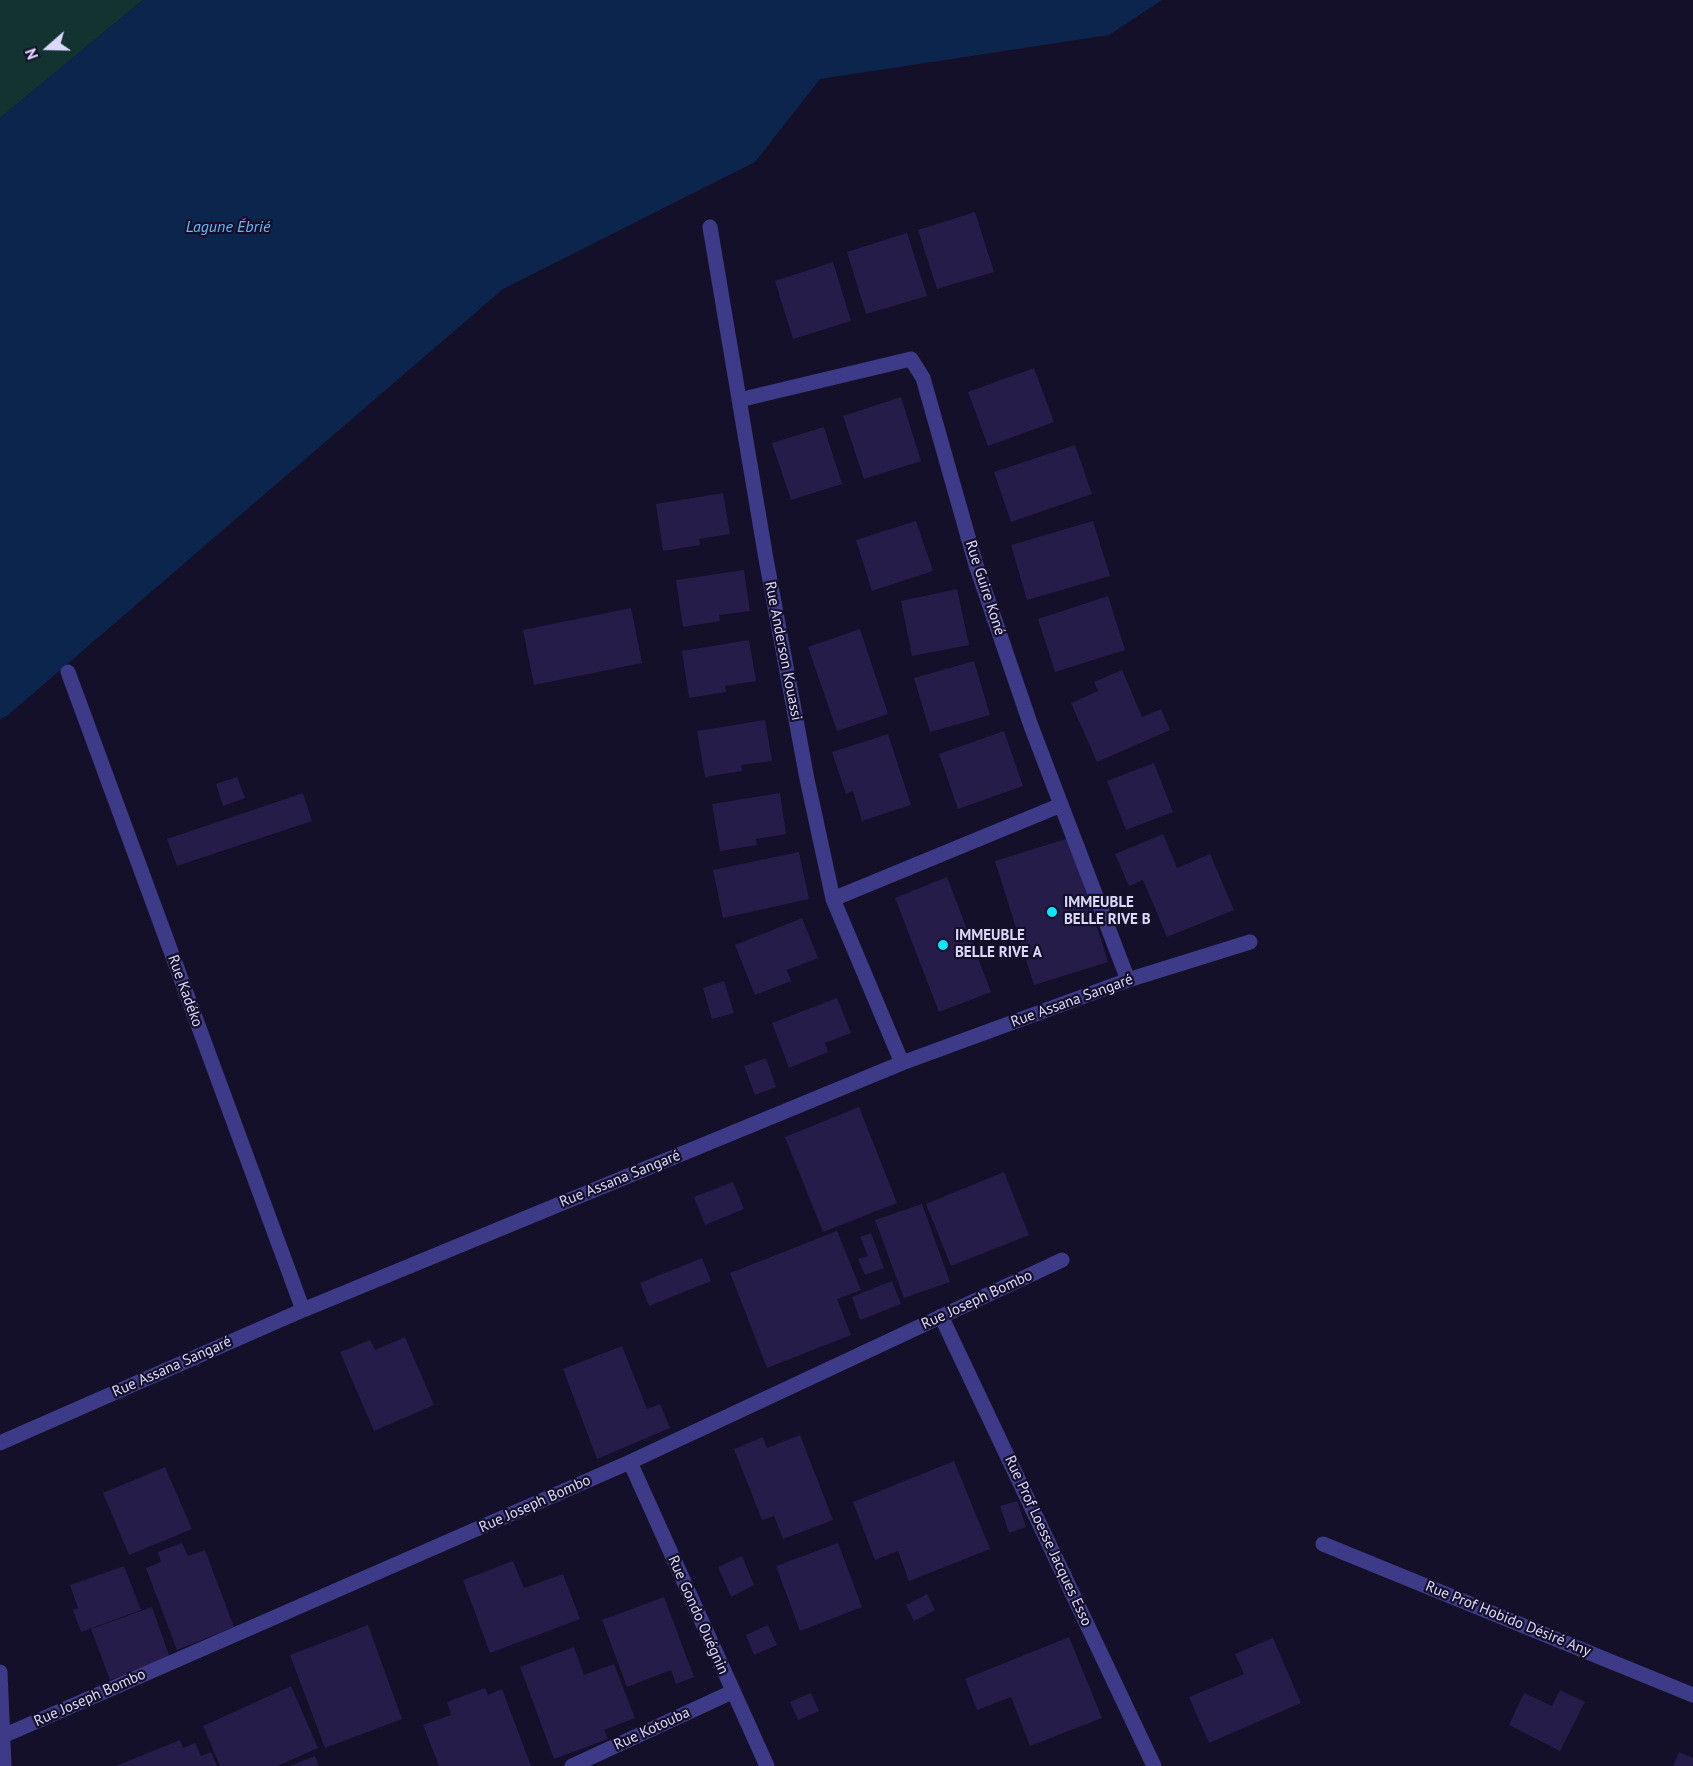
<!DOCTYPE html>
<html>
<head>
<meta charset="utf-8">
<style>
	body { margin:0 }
	#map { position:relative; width:1693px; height:1766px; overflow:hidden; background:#141029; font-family:"PT Sans",sans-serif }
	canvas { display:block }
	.north { position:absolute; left:18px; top:18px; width:60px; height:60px; -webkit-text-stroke:4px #141029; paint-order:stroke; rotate:250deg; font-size:16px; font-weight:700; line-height:24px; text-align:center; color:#dcd8ff }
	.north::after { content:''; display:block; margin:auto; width:21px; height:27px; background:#dcd8ff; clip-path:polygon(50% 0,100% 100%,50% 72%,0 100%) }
</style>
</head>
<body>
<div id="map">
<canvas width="1693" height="1766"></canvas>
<div class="north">N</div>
</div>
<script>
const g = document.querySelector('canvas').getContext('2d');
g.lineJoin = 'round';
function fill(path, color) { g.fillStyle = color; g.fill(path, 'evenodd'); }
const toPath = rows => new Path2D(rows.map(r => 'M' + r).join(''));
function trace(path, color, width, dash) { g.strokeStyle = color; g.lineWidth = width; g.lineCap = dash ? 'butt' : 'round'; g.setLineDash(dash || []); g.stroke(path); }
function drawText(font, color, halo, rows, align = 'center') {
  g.font = font + ' "PT Sans",sans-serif'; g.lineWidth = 4.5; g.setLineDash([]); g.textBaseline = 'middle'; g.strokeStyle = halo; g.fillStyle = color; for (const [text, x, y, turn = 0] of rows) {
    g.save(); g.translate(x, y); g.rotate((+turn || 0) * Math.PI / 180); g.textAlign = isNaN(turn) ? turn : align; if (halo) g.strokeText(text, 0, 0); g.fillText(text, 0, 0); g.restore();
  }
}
fill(toPath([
	[0,0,143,0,0,118]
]), '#133331');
fill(toPath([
	[143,0,1162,0,1109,35,820,79,755,162,503,289,8,715,0,719,0,118]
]), '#0c254c');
fill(toPath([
	[975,212,994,272,937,289,918,230],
	[907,233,927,296,866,314,847,252],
	[833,262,851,321,793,339,775,281],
	[1034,368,1054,422,988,446,968,392],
	[901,397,921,461,864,479,843,416],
	[824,427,842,484,791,500,772,443],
	[1075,445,1092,494,1011,522,994,472],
	[723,493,730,534,699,539,700,545,663,551,656,504],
	[916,521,933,571,872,591,856,540],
	[1093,521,1110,576,1027,600,1011,545],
	[744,570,750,611,719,615,720,621,683,627,676,580],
	[957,589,969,645,912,656,901,601],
	[1108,596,1125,650,1055,672,1038,619],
	[631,608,642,663,534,685,523,630],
	[860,629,888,714,837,731,808,647],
	[749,640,756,681,725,686,726,692,689,698,682,651],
	[974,661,990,715,930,732,914,678],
	[1122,670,1142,717,1161,709,1170,730,1097,762,1071,703,1098,691,1094,682],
	[765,720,772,761,741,765,742,771,705,777,697,731],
	[1004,731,1023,786,958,809,939,754],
	[888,734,911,805,862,821,853,791,846,794,832,752],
	[1154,763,1173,812,1126,830,1107,781],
	[237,777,245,798,223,806,216,784],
	[303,793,312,821,177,866,167,839],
	[780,793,786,834,756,839,757,845,720,851,712,804],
	[1163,834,1177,868,1210,854,1234,910,1167,937,1143,880,1129,886,1115,854],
	[1069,838,1108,962,1034,985,995,861],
	[799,852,809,899,723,918,713,870],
	[947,877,991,992,939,1012,895,898],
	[802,918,818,958,787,970,791,981,755,995,735,945],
	[724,981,734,1013,712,1019,703,988],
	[837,998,851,1033,825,1043,828,1052,789,1068,772,1023],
	[766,1058,776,1087,755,1095,744,1066],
	[859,1107,897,1203,823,1232,785,1137],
	[1004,1172,1029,1235,951,1266,926,1204],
	[733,1182,744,1209,705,1225,694,1197],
	[922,1204,950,1282,904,1298,875,1220],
	[837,1231,861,1290,837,1299,851,1335,767,1368,730,1273],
	[871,1233,884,1268,865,1275,858,1259,868,1256,860,1237],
	[702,1258,711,1281,649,1306,640,1283],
	[892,1281,901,1304,860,1320,852,1297],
	[405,1337,434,1405,374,1431,340,1352,370,1340,375,1350],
	[622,1346,647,1409,660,1404,670,1428,597,1459,563,1369],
	[800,1435,833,1520,783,1539,774,1516,762,1520,734,1449,763,1437,767,1448],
	[954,1461,990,1549,909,1581,898,1551,875,1560,853,1502],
	[165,1467,192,1529,129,1555,103,1493],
	[1017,1501,1026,1527,1009,1533,1000,1506],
	[182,1543,188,1556,205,1550,234,1627,177,1650,146,1568,161,1562,158,1552],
	[838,1543,862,1607,800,1631,776,1566],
	[742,1556,754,1585,731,1597,718,1567],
	[513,1561,524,1588,563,1574,580,1619,490,1653,463,1580],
	[124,1566,141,1610,81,1632,73,1610,78,1608,70,1585],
	[927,1594,935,1610,914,1621,906,1605],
	[664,1597,694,1677,676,1684,671,1670,627,1687,602,1620],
	[152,1607,170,1658,110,1680,91,1629],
	[368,1625,402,1719,325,1748,290,1655],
	[768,1625,777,1645,754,1655,746,1635],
	[1069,1637,1102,1718,1030,1746,1011,1697,977,1710,965,1679],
	[1273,1638,1301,1703,1209,1743,1189,1697,1244,1674,1235,1654],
	[574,1647,584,1675,614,1664,635,1718,604,1730,608,1739,554,1759,520,1667],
	[291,1686,318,1748,277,1766,220,1766,203,1726],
	[485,1688,488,1695,502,1689,531,1766,439,1766,423,1725,451,1715,447,1702],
	[1560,1690,1585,1702,1560,1751,1509,1725,1524,1693,1552,1706],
	[811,1693,819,1711,798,1720,790,1702],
	[180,1740,183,1748,195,1743,201,1756,211,1752,217,1766,116,1766],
	[1679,1752,1693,1758,1693,1766,1673,1766],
	[315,1756,319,1766,290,1766]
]), '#251c4a');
trace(toPath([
	[710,227,766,559,807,779,833,899,902,1063],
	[739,400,911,359,923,378,976,565,1031,726,1128,980],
	[68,672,303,1310],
	[833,899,1061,805],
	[941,1316,1154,1766],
	[0,1443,303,1310,902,1063,1128,980,1250,942],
	[630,1462,767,1766],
	[1323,1544,1693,1695],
	[0,1672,4,1766],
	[3,1736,630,1462,1062,1260],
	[572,1766,732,1692]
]), '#3d3b88', 15);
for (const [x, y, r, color] of [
	[1052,912,6,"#04e9ff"],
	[943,945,6,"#04e9ff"]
]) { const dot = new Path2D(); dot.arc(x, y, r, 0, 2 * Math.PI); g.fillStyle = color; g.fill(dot); trace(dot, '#141029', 2); }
drawText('15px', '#dcd8ff', '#141029', [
	["Rue Guire Koné",985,588,72],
	["Rue Anderson Kouassi",783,651,79],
	["Rue Kadéko",185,991,70],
	["Rue Assana Sangaré",1072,1001,-20],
	["Rue Assana Sangaré",620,1179,-22],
	["Rue Joseph Bombo",977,1300,-25],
	["Rue Assana Sangaré",172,1367,-24],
	["Rue Joseph Bombo",535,1504,-24],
	["Rue Prof Loesse Jacques Esso",1048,1541,65],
	["Rue Gondo Ouégnin",698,1615,66],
	["Rue Prof Hobido Désiré Any",1508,1619,22],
	["Rue Joseph Bombo",90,1698,-24],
	["Rue Kotouba",652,1729,-25]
]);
drawText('bold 15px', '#dcd8ff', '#141029', [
	["IMMEUBLE",1064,903],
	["BELLE RIVE B",1064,920],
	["IMMEUBLE",955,936],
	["BELLE RIVE A",955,953]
], 'left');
drawText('italic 16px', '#66baff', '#141029', [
	["Lagune Ébrié",228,227]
]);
</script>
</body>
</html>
